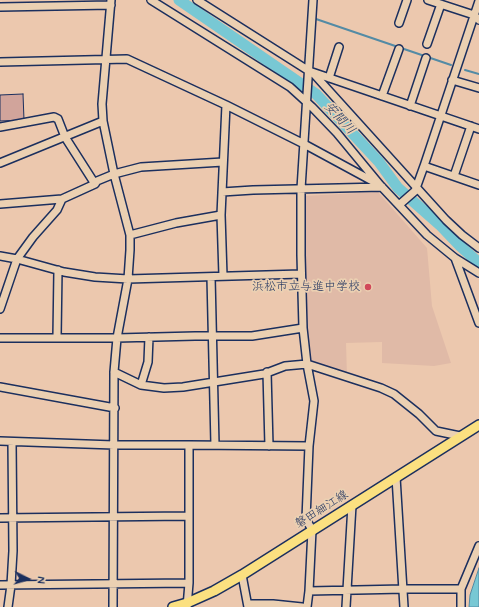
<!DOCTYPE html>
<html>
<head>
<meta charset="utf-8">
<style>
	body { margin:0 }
	#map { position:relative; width:479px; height:607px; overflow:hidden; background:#ecc8ae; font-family:Mynerve,sans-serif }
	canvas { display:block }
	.north { position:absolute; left:8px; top:559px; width:40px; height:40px; -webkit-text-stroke:3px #ebd0b2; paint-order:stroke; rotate:95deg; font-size:11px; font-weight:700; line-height:16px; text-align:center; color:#1b2f5e }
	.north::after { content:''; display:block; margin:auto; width:14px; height:18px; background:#1b2f5e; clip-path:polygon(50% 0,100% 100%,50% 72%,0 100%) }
</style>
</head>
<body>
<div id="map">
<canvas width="479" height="607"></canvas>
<div class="north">N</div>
</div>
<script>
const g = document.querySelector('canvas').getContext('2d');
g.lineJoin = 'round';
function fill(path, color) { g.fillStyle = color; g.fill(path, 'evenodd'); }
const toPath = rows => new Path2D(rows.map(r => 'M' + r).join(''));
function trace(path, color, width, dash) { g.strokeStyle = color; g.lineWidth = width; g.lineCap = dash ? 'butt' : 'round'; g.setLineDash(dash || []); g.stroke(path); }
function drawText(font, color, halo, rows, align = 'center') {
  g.font = font + ' Mynerve,"Klee One",sans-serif'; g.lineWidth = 3.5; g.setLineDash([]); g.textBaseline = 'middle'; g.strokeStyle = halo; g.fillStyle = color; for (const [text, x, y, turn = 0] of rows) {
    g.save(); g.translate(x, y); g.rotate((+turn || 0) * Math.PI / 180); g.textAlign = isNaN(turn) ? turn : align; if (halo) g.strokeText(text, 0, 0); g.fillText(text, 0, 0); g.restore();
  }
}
fill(toPath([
	[378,192,427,248,432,306,451,363,434,366,382,363,382,342,346,343,347,376,307,362,303,196]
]), '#e0baa7');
const water = toPath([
	[479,568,479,607,469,607,470,595,479,568]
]);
fill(water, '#78c8d4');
trace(water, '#538ba5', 1);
trace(toPath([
	[316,19,451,65],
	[465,70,479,74]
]), '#538ba5', 2);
trace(toPath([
	[179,0,316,94,379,162,398,188,440,225,460,246,479,263]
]), '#78c8d4', 11);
const building = toPath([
	[23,94,24,120,0,121,0,95,23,94]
]);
fill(building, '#d1a49b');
trace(building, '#1b2f5e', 1);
const minor = toPath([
	[111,0,102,104,103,121,114,174,130,235,130,250,128,279,117,338,114,372,113,607],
	[151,0,290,87,312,107,337,133,380,185,427,235,455,258,479,273],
	[197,0,309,71,479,129],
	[428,0,474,15,479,20],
	[479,1,424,166,479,185],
	[0,7,111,5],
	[399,23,407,0],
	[427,44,441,4],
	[0,62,127,59,226,105,304,144,376,183],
	[313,73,446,220,462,235,479,248],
	[329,78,339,47],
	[452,80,479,88],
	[382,96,399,49],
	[410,106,426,58],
	[0,127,54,117,58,119,65,137,95,184],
	[0,163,103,121],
	[454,176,471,126],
	[222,192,253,190,382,187],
	[0,204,62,199],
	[399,205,415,191,424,166],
	[130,235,176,223,221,215],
	[0,256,17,259,64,272,95,277,128,279,301,274],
	[455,258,479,323],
	[223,276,221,215,226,105],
	[211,277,215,445],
	[0,309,17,259,33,237,57,210,62,199,95,184,97,181,114,174,141,167,223,162],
	[57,337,58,270],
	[0,338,117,338,195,336,252,336,303,328],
	[114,372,141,385,164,388,183,387,264,374,285,366,307,364,381,388,394,394,419,414,436,431,460,436],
	[267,372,269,446],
	[141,385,148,362,149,337],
	[0,387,115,408],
	[0,441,114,445,189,445,189,583,187,607],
	[189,445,309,446],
	[396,477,404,607],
	[0,518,188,516],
	[242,575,248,607],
	[0,585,189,583],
	[309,591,404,589,461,589],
	[248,604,273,604,302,607],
	[8,607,11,585,13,551,12,442],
	[307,607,309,591,312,530,306,519,309,446,314,401,307,364,303,328,301,255,301,189,313,0],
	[346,607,352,505],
	[461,607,461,589,479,546]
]);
const major = toPath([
	[173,607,187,603,214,591,242,575,479,425]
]);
trace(minor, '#1b2f5e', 10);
trace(major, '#1b2f5e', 12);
trace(minor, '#ebd0b2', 7);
trace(major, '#fbe080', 9);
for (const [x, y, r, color] of [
	[368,287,4,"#d1495b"]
]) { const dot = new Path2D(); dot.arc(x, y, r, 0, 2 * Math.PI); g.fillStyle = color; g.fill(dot); trace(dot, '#ebd0b2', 1.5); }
drawText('12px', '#1b2f5e', '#ebd0b2', [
	["浜松市立与進中学校",360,287]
], 'right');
drawText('12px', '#1b2f5e', '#ebd0b2', [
	["磐田細江線",322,510,-32]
]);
drawText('italic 13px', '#243e6a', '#ebd0b2', [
	["安間川",339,119,47]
]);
</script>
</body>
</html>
